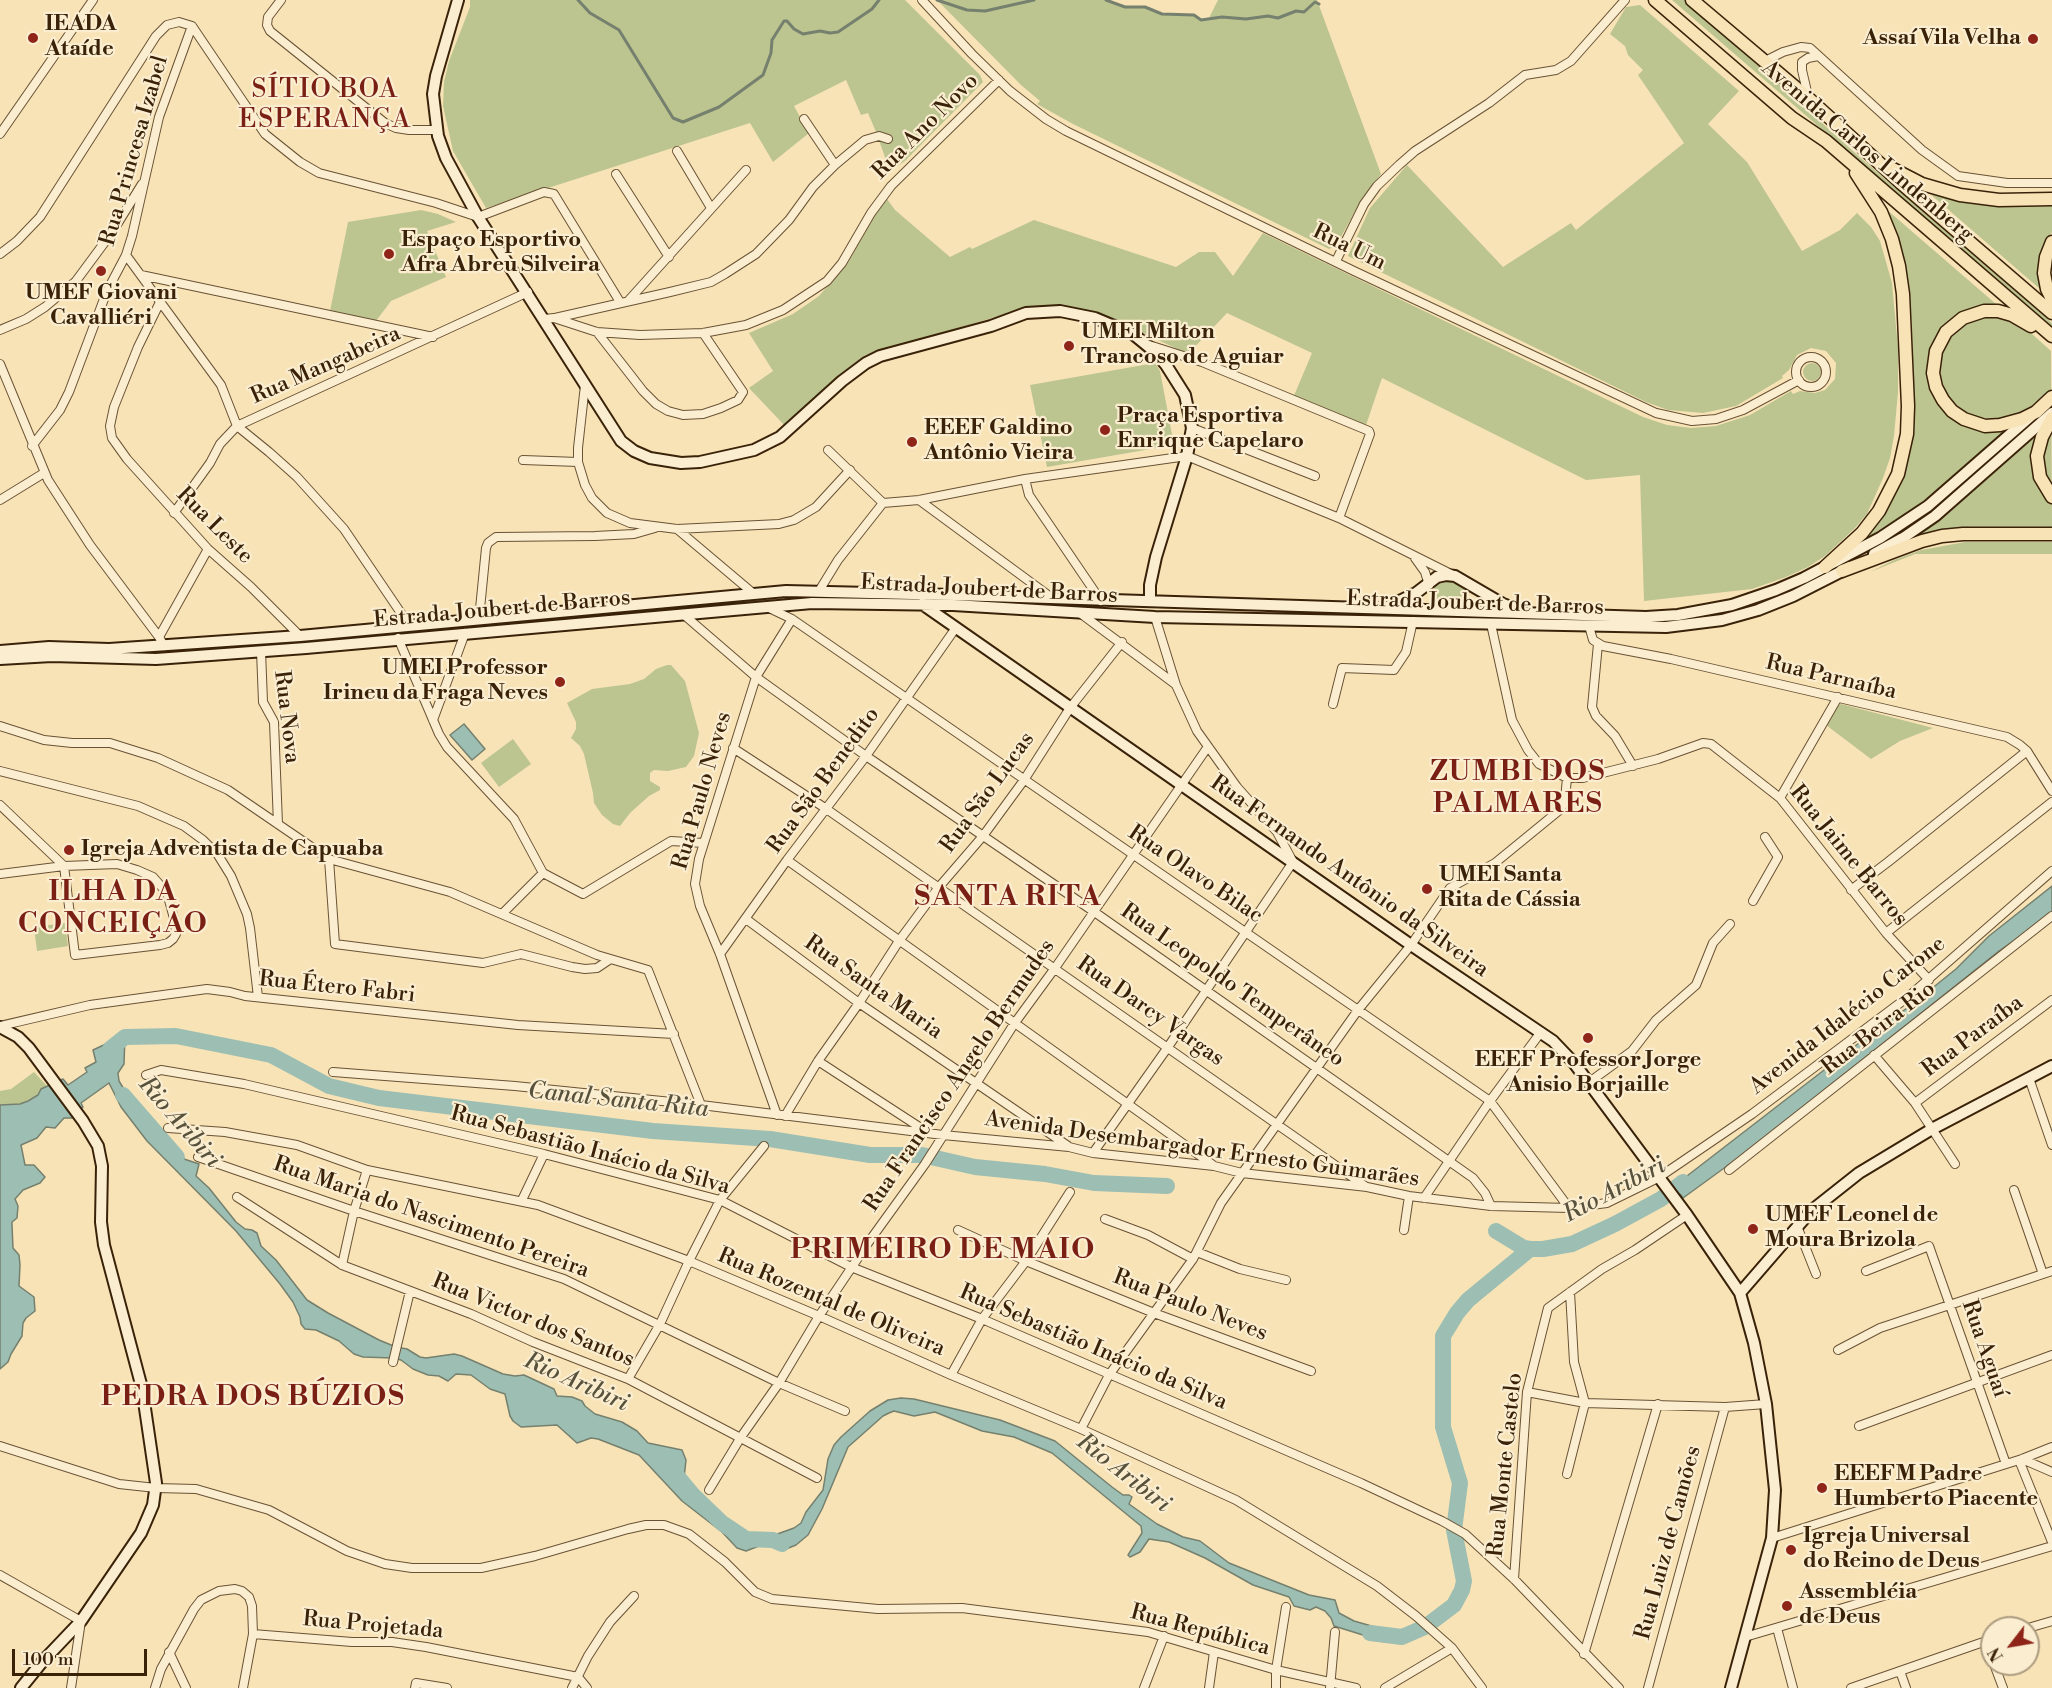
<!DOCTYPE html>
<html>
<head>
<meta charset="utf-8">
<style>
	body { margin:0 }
	#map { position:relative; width:2052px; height:1688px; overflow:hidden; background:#f8e3b7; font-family:"Libre Bodoni",serif }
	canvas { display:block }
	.north { position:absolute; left:1980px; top:1616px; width:60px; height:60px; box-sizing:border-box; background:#faedd0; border:2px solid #ad9c80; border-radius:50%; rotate:239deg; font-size:16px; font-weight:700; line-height:24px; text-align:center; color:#3a2209 }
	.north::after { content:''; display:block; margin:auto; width:21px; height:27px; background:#8f2418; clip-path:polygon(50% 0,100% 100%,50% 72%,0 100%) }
	.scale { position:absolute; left:12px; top:1649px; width:135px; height:27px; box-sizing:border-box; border:3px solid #3a2209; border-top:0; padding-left:8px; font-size:18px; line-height:21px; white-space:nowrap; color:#3a2209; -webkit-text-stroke:4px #faedd0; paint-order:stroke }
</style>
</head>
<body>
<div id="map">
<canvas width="2052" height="1688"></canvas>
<div class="north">N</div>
<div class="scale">100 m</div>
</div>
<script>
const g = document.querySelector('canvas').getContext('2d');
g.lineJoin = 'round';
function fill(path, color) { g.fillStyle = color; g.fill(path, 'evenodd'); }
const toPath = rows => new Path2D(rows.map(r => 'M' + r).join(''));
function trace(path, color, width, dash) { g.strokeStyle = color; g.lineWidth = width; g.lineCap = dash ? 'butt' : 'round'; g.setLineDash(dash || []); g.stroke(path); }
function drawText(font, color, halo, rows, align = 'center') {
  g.font = font + ' "Libre Bodoni",serif'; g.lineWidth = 4.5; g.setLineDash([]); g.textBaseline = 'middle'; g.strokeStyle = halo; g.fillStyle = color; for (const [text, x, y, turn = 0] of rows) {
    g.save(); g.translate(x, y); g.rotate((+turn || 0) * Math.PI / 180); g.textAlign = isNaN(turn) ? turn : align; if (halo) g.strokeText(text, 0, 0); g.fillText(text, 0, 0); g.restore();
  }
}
fill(toPath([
	[470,0,905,0,980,75,983,82,905,161,890,171,876,132,868,113,861,115,846,80,794,106,809,133,773,162,750,123,486,208,453,151,443,106,444,82,449,61,470,7],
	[937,0,1106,0,1125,7,1145,7,1162,14,1194,15,1201,20,1208,20,1218,0,1317,0,1381,174,1359,204,1336,246,1329,249,1073,124,1037,104,1040,101,1021,85],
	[1672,0,1686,0,1863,160,2052,323,2052,328],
	[1640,5,1739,91,1708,124,1747,162,1802,251,1840,230,1857,213,1871,227,1880,241,1892,283,1898,348,1898,392,1894,436,1890,458,1883,478,1867,514,1854,529,1825,556,1808,567,1786,577,1752,589,1644,601,1640,475,1586,480,1382,378,1366,425,1293,398,1312,353,1227,313,1188,354,1115,320,1065,306,1039,307,1016,311,866,355,840,374,786,427,749,388,773,371,749,333,793,314,819,296,849,261,879,208,887,199,895,210,950,257,970,247,972,249,1034,220,1176,267,1199,252,1215,252,1233,276,1263,233,1643,417,1667,425,1691,428,1716,426,1750,415,1791,391,1793,394,1800,391,1815,393,1825,390,1835,379,1836,363,1826,351,1811,348,1797,355,1789,370,1782,376,1783,378,1736,406,1703,413,1668,410,1646,402,1348,256,1370,208,1407,165,1503,267,1571,223,1576,230,1684,143,1638,75,1643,70,1628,55,1625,46,1610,34,1626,7],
	[1928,192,1959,201,1985,205,2052,205,2052,232,2041,255,2042,288,2040,289],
	[1886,209,1996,304,1978,307,1963,312,1944,327,1938,372,1942,349,1956,329,1977,317,2001,316,2023,326,2051,351,2052,529,1915,538,1953,509,1937,490,1906,514,1871,535,1868,534,1885,512,1902,477,1910,451,1914,425,1907,281,1900,245],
	[421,210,438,214,456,222,427,231,446,277,391,301,376,321,330,311,348,222],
	'1803 372a9 9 0 1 1 18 0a9 9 0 1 1-18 0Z',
	[1155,363,1160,371,1174,445,1047,467,1030,385],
	[1965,542,2052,542,2052,554,1915,554,1870,572,1894,560,1921,550],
	[1449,581,1462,587,1466,592,1468,599,1465,606,1440,605,1435,601,1433,594,1435,585,1440,582],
	[667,665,671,665,685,681,699,733,694,756,686,767,668,771,654,770,650,773,650,781,660,787,660,790,649,796,630,813,620,826,613,824,602,815,594,803,593,793,584,754,580,746,571,738,576,729,576,722,567,703,592,689,630,684,644,679,656,669],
	[1841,704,1933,728,1900,741,1871,759,1826,725,1836,707],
	[513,739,531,764,499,787,481,763],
	[65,923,68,946,37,951,34,927],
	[34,1072,47,1086,41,1089,38,1095,20,1104,0,1105,0,1091,11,1089]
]), '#bcc48f');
const water = toPath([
	[464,724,485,749,472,760,450,735,464,724],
	[2052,886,2052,914,1999,951,1749,1150,1683,1198,1674,1186,1881,1026,1910,1006,1956,969,1989,936,2052,886],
	[125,1035,124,1064,118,1073,119,1081,147,1127,156,1127,159,1138,181,1158,199,1164,196,1176,209,1188,236,1222,245,1229,252,1230,257,1233,261,1246,276,1260,307,1300,328,1313,379,1340,396,1347,407,1349,420,1357,426,1358,454,1354,462,1356,503,1374,515,1376,524,1375,554,1389,557,1396,572,1397,582,1401,585,1406,595,1414,622,1422,637,1431,648,1443,682,1450,686,1460,684,1478,681,1482,683,1489,710,1512,718,1523,742,1540,748,1543,758,1541,794,1528,801,1523,806,1512,823,1490,828,1459,834,1445,841,1437,870,1411,888,1400,901,1398,914,1399,1000,1420,1055,1441,1112,1487,1123,1495,1129,1495,1132,1497,1129,1504,1157,1524,1183,1537,1200,1541,1229,1563,1309,1595,1335,1600,1339,1613,1354,1621,1382,1629,1391,1637,1391,1639,1386,1642,1368,1639,1363,1635,1334,1626,1331,1618,1325,1611,1316,1607,1310,1610,1294,1606,1289,1597,1253,1585,1205,1558,1169,1542,1149,1539,1140,1552,1130,1557,1128,1555,1142,1533,1141,1526,1052,1453,1014,1437,982,1431,935,1412,914,1416,894,1411,889,1413,883,1416,848,1447,822,1509,808,1535,796,1545,786,1549,773,1546,759,1546,746,1551,737,1548,722,1532,682,1501,639,1455,598,1439,591,1438,577,1443,557,1425,521,1427,513,1421,510,1416,505,1394,490,1389,471,1375,456,1374,448,1381,439,1376,428,1375,413,1369,401,1360,393,1358,363,1357,354,1354,339,1341,316,1330,305,1329,301,1324,300,1317,293,1302,280,1284,236,1231,147,1141,121,1107,109,1083,81,1103,83,1107,72,1118,64,1118,55,1128,46,1127,37,1138,21,1145,25,1165,34,1165,45,1177,40,1183,23,1190,15,1199,18,1206,17,1218,12,1222,12,1225,13,1248,19,1255,20,1265,19,1286,34,1297,35,1311,26,1318,23,1323,22,1336,11,1354,8,1362,0,1369,0,1105,20,1104,28,1101,38,1095,41,1089,63,1079,68,1085,87,1072,85,1068,96,1062,93,1050,125,1035]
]);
fill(water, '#9dbeb2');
trace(water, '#75806e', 1.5);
trace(toPath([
	[578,0,590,13,619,30,673,118,683,122,719,107,763,75,771,53,772,40,784,21,787,21,794,29,803,34,820,31,830,33,838,32,872,9,879,0],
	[937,0,967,10,985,11,1034,0],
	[1106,0,1125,7,1145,7,1162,14,1194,15,1201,20,1222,17,1246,19,1268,16,1278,18,1296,11,1304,12,1315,2,1319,4]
]), '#75806e', 3);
trace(toPath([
	[110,1049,125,1037,176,1036,271,1055,329,1086,379,1098,653,1131,770,1139,870,1155,922,1155,975,1167,1045,1174,1094,1183,1167,1186],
	[123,1095,177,1157],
	[1496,1231,1524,1248,1530,1249,1543,1249,1572,1244,1615,1224,1661,1199,1683,1182],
	[668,1465,693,1495,722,1523,746,1539,773,1540,782,1544],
	[1370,1633,1402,1637,1425,1627,1454,1605,1462,1590,1464,1581,1454,1530,1460,1483,1443,1427,1443,1336,1457,1313,1468,1300,1530,1249]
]), '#9dbeb2', 16);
const street = toPath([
	[281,0,268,17,267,25,270,31,385,123,396,128,409,130,438,130],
	[922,0,972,54,1010,91,1046,119,1066,131,1354,271,1656,413,1692,421,1716,419,1743,410,1799,380],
	[1765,61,1783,52,1801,47,1810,48,1922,150,1958,176,2007,183,2052,183],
	[1808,96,1802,70,1802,62,1808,58,1818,56],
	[804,119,835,165],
	[0,134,93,0],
	[677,151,711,208],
	[616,174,669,257],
	[0,254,17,241,40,217,156,36,167,25,179,22,192,26,265,134,300,162,319,173,436,203,478,217,544,192,554,194,620,302],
	[126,255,221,385,237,426,269,452,297,477,344,529,409,625],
	[1336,261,1364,204,1377,186,1399,165,1415,151,1489,103,1525,75,1556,70,1571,61,1625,0],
	[141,275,433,337],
	[629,300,746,170],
	[160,302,138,347,114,407,110,426,112,438,127,459,208,549,251,587,300,636],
	[555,318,670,292,711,282,725,274,756,254,789,220,813,187,835,165,865,140,879,136,888,139],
	[544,319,554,318,597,332,640,335,703,333,746,325,783,310,827,281,842,263,871,213,891,186,999,80],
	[0,330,26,319,45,307,76,281,113,231,142,184],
	[597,332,643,391,656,404,668,411,683,415,703,414,721,408,738,400,743,392,703,333],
	[1149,345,1202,362,1369,431,1370,434,1339,518],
	'1796 372a15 15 0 1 1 30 0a15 15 0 1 1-30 0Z',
	[0,364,48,480,90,545,159,637,164,646],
	[585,385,578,448,578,462,585,485,592,498,607,513,630,523,677,529,779,524,794,520,816,507,850,470],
	[1192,428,1315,476],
	[32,446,60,410,69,392,107,291,126,255,132,236,159,117,192,26],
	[828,450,883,503,919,500,1025,479,1187,456,1339,518,1451,574],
	[523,460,578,462],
	[1025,479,1029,495,1101,601],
	[0,500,44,473],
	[919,500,1052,598],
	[174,513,210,463,220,444,237,426,528,292],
	[677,529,754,594],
	[1415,558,1425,572,1429,585],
	[819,591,838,560,883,503],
	[769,608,792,619,1490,1101,1569,1208],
	[1080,613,1175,684],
	[683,614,756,677,866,756,1093,911,1473,1178,1485,1193,1491,1206],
	[479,619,486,548,488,543,496,537,595,536,634,534,655,528],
	[1491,624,1512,720,1528,750,1539,764,1567,778,1583,778,1658,759,1703,743,1711,744,1780,798,1886,933,1929,980],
	[1589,626,1593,640,1603,646,1671,659,2007,737,2020,745,2027,751,2052,791],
	[159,637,208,549],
	[398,638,439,734,447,747,514,819,543,873,583,894,671,841,704,843],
	[1598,644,1592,707,1596,716,1615,736,1633,766],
	[261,651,263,702,274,722,278,824],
	[1333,704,1342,668,1394,670,1406,652,1413,621],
	[433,720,465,633],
	[0,726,44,740,72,743,110,743,158,758,228,790,329,859,450,892,597,955,648,970,701,1105],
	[733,748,825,808,1365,1186],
	[0,771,138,806,184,826,203,840,218,855,231,876,247,914,250,928,258,997],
	[1780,798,1838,697],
	[0,805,64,866,75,955,160,945,168,943,173,939,176,934,175,922,167,893,153,877,137,870,117,864,64,866,0,874],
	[329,859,335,944,483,963,521,954,572,967,585,969,597,968,609,960],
	[787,860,1213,1165],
	[1851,890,1888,862,2027,751],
	[1753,901,1778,857,1765,837],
	[503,913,543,873],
	[746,919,859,1003,1068,1146],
	[1886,933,2052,802],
	[720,954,787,860,866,756,955,629],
	[0,1026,90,1005,207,989,230,992,245,996,518,1025,674,1034],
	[1874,1055,1915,1103,1955,1164],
	[818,1061,927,1132],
	[333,1072,515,1086,701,1105,943,1135,1069,1147,1093,1153,1214,1166,1242,1173,1367,1187,1409,1196,1491,1206,1569,1208,1607,1203,1658,1178,1752,1114,1908,997,2052,871],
	[146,1075,161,1070,244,1084,544,1154,720,1200,851,1267,982,1319,1361,1483,1442,1521,1465,1534,1514,1579,1619,1688],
	[2029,1078,2052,1145],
	[1588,1083,1632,1051,1656,1020,1696,985,1713,943,1730,924],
	[1915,1103,2052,1000],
	[777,1115,720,954,700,906,695,884,699,859,756,677,792,619],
	[785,1116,818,1061,859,1003,899,941,939,887,983,836,1024,780,1070,708,1122,642],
	[168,1128,225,1132,297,1145,367,1170,538,1205,689,1261,819,1316,951,1375,1081,1429,1236,1500,1377,1586,1416,1616,1452,1648,1482,1688],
	[1093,1153,1168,1047,1293,862,1277,832,1237,787,1197,731,1176,685,1155,617],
	[198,1157,354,1211,564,1279,779,1383,845,1411],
	[1729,1170,2052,916],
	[2014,1190,2043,1274],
	[237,1197,342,1265,471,1314,533,1342,628,1379,817,1478],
	[1424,1198,1490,1101,1541,1032],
	[522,1200,544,1154],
	[1105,1219,1148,1235,1193,1259],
	[1797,1226,1816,1274],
	[958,1230,1026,1261,1154,1313,1311,1371],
	[1404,1230,1409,1196],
	[1197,1252,1240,1269,1286,1280],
	[342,1265,354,1211,367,1170],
	[1866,1271,1929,1246,2006,1464],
	[1838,1350,1880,1328,2052,1271],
	[393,1362,410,1291],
	[951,1375,982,1319,1026,1261,1070,1192],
	[628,1379,660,1324,689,1261,720,1200,764,1146],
	[1527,1392,1585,1403,1725,1407,1766,1404],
	[1859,1426,2052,1355],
	[1081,1429,1109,1375,1193,1259,1221,1203,1358,1010,1411,945,1450,888,1495,863,1561,809,1565,799,1567,778],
	[0,1446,119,1484,156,1488,196,1489,269,1510,347,1551,385,1564,412,1568,481,1568,535,1556,628,1529,646,1525,664,1525,689,1534,725,1562,755,1592,772,1599,878,1609,962,1608,1148,1632,1276,1670,1356,1688],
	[2022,1459,2052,1472],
	[2019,1460,2052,1542],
	[1567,1474,1585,1403,1574,1362,1570,1292],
	[709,1490,741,1437,779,1383,819,1316,868,1243,925,1164,1014,1024,1055,968,1207,748],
	[1772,1538,2022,1459,2052,1447],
	[0,1575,81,1621,71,1688],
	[1514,1579,1527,1392,1548,1308,1602,1269,1635,1250,1687,1215],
	[1777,1628,1793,1688],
	[2028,1628,2052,1621],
	[253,1634,352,1642,392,1642,426,1647,578,1677],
	[1745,1637,2052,1546],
	[1986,1641,1992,1659],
	[169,1652,186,1688],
	[1584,1654,1658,1404],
	[1994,1664,2003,1688],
	[1900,1671,1906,1688],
	[578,1677,587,1688],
	[155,1688,161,1669,194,1609,201,1600,219,1591,235,1589,242,1591,249,1597,252,1606,253,1634,243,1688],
	[415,1688,416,1683,447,1688],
	[572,1688,588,1656,610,1622,634,1596],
	[1144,1688,1164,1636],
	[1209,1688,1214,1652],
	[1276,1688,1276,1670,1286,1607],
	[1330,1688,1335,1632],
	[1385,1688,1452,1648],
	[1648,1688,1725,1407],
	[1851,1688,1992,1639]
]);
const secondary = toPath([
	[458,0,436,76,433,94,438,136,446,158,478,217,621,441,634,451,650,458,681,463,700,462,754,450,780,437,842,381,866,363,880,356,991,326,1026,313,1060,311,1095,318,1133,334,1155,352,1166,365,1185,395,1192,428,1187,456,1156,557,1150,585,1150,601],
	[1874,554,1903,538,1935,516,2052,413],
	[922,604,1411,945,1553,1041,1574,1063,1687,1215,1740,1293,1754,1343,1766,1404,1775,1490,1772,1538,1731,1688],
	[1389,606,1416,593,1437,577,1446,575,1455,576,1503,604,1518,610],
	[0,651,49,647,109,649,300,636,786,591,955,595,1646,617,1678,615,1732,605,1776,590,1804,578,1880,538,1928,506,2031,416],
	[0,659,52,656,156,659,306,648,812,603,953,605,1155,617,1666,627,1722,620,1758,610,1793,596,1850,567],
	[0,1027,18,1037,29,1048,83,1121,98,1146,102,1166,101,1222,104,1245,142,1388,156,1483,153,1505,141,1533,81,1621,42,1662,21,1688],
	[1740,1293,1811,1211,1859,1173,1932,1129,2052,1066]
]);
const primary = toPath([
	[1655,0,1792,118,1826,141,2052,336],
	[1692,0,1808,98,1901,183,2052,313],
	[1891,168,1922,184,1960,195,1999,200,2052,199],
	[2052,242,2046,257,2044,273,2047,289,2052,299],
	[2031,326,2012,315,1998,311,1984,311,1963,318,1946,332,1936,351,1933,373,1936,387,1943,400,1952,411,1964,419,1985,426,2000,425,2022,419,2036,412,2052,397],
	[2052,418,2042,437,2037,456,2040,477,2052,497],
	[1825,567,1862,533,1879,511,1898,474,1907,434,1908,406,1903,294,1899,266,1892,239,1881,212,1856,173],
	[1842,571,1922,541,1942,536,1963,534,2052,534]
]);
trace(street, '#6a5234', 10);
trace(secondary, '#3a2209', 14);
trace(primary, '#3a2209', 15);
trace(street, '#faedd0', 8);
trace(secondary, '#faedd0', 10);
trace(primary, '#f8e3b7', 12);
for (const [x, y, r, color] of [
	[33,38,6,"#8f2418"],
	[2033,39,6,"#8f2418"],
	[389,254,6,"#8f2418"],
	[101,271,6,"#8f2418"],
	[1069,346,6,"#8f2418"],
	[1105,430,6,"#8f2418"],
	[912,442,6,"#8f2418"],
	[560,682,6,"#8f2418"],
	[69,850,6,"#8f2418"],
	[1427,889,6,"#8f2418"],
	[1588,1038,6,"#8f2418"],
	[1753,1229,6,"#8f2418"],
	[1822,1488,6,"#8f2418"],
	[1791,1550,6,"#8f2418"],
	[1787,1606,6,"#8f2418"]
]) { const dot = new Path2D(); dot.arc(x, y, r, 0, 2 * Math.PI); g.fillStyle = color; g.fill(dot); trace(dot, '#faedd0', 2); }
drawText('bold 22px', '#3a2209', '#faedd0', [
	["IEADA",45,25],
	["Ataíde",45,50],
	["Assaí Vila Velha",2021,39,"right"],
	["Espaço Esportivo",401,241],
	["Afra Abreu Silveira",401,266],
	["UMEF Giovani",101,294,"center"],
	["Cavalliéri",101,319,"center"],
	["UMEI Milton",1081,333],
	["Trancoso de Aguiar",1081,358],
	["Praça Esportiva",1117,417],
	["Enrique Capelaro",1117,442],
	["EEEF Galdino",924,429],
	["Antônio Vieira",924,454],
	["UMEI Professor",548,669,"right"],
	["Irineu da Fraga Neves",548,694,"right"],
	["Igreja Adventista de Capuaba",81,850],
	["UMEI Santa",1439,876],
	["Rita de Cássia",1439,901],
	["EEEF Professor Jorge",1588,1061,"center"],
	["Anisio Borjaille",1588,1086,"center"],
	["UMEF Leonel de",1765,1216],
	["Moura Brizola",1765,1241],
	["EEEFM Padre",1834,1475],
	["Humberto Piacente",1834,1500],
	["Igreja Universal",1803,1537],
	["do Reino de Deus",1803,1562],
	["Assembléia",1799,1593],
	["de Deus",1799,1618]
], 'left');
drawText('22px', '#3a2209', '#faedd0', [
	["Rua Ano Novo",926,127,-45],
	["Rua Princesa Izabel",135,151,-74],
	["Avenida Carlos Lindenberg",1867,152,40],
	["Rua Um",1349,248,26],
	["Rua Mangabeira",326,366,-24],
	["Rua Leste",214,526,45],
	["Estrada Joubert de Barros",989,590,3],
	["Estrada Joubert de Barros",1475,604,2],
	["Estrada Joubert de Barros",502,610,-5],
	["Rua Parnaíba",1831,678,13],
	["Rua Nova",286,717,83],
	["Rua São Benedito",824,781,-54],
	["Rua Paulo Neves",703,791,-74],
	["Rua São Lucas",988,793,-54],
	["Rua Jaime Barros",1848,856,51],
	["Rua Olavo Bilac",1195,875,34],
	["Rua Fernando Antônio da Silveira",1349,877,35],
	["Rua Leopoldo Temperâneo",1232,986,35],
	["Rua Étero Fabri",337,988,6],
	["Rua Santa Maria",873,988,35],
	["Rua Darcy Vargas",1150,1012,35],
	["Avenida Idalécio Carone",1848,1016,-38],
	["Rua Beira Rio",1879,1029,-38],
	["Rua Paraíba",1973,1037,-37],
	["Rua Francisco Angelo Bermudes",960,1076,-56],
	["Avenida Desembargador Ernesto Guimarães",1202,1150,8],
	["Rua Sebastião Inácio da Silva",590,1151,15],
	["Rua Maria do Nascimento Pereira",431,1218,19],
	["Rua Rozental de Oliveira",831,1303,23],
	["Rua Paulo Neves",1190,1306,21],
	["Rua Victor dos Santos",533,1321,22],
	["Rua Sebastião Inácio da Silva",1093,1348,23],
	["Rua Aguaí",1984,1349,71],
	["Rua Monte Castelo",1506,1465,-84],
	["Rua Luiz de Camões",1669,1543,-75],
	["Rua Projetada",373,1626,5],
	["Rua República",1200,1631,15]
]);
drawText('italic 24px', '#58513c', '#faedd0', [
	["Canal Santa Rita",618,1101,6],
	["Rio Aribiri",179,1123,49],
	["Rio Aribiri",1615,1191,-28],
	["Rio Aribiri",576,1383,24],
	["Rio Aribiri",1123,1474,38]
]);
g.letterSpacing = '1.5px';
drawText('26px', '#7a1f14', '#faedd0', [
	["SÍTIO BOA",325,91],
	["ESPERANÇA",325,121]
]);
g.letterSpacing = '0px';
g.letterSpacing = '1.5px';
drawText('bold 28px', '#7a1f14', '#faedd0', [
	["ZUMBI DOS",1518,773],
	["PALMARES",1518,805],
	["ILHA DA",113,893],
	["CONCEIÇÃO",113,925],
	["SANTA RITA",1008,898],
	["PRIMEIRO DE MAIO",943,1251],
	["PEDRA DOS BÚZIOS",253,1398]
]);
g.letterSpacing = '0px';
</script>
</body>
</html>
